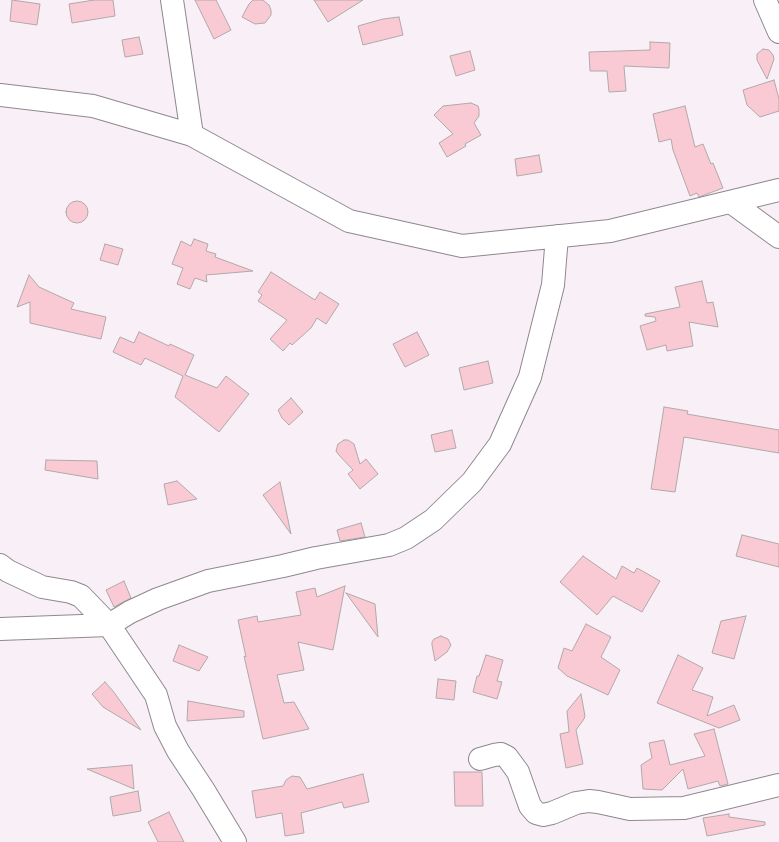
<!DOCTYPE html>
<html>
<head>
<meta charset="utf-8">
<style>
	body { margin:0 }
	canvas { display:block; background:#f8f0f6 }
</style>
</head>
<body>
<canvas width="779" height="842"></canvas>
<script>
const g = document.querySelector('canvas').getContext('2d');
g.lineJoin = 'round';
function fill(path, color) { g.fillStyle = color; g.fill(path, 'evenodd'); }
const toPath = rows => new Path2D(rows.map(r => 'M' + r).join(''));
function trace(path, color, width, dash) { g.strokeStyle = color; g.lineWidth = width; g.lineCap = dash ? 'butt' : 'round'; g.setLineDash(dash || []); g.stroke(path); }
const building = toPath([
	[12,0,40,4,37,25,10,21,12,0],
	[94,0,113,0,115,16,72,23,69,4,94,0],
	[195,0,216,0,231,30,214,39,195,0],
	[253,0,263,0,269,5,271,10,271,15,265,23,255,24,242,17,249,4,253,0],
	[314,0,363,0,328,22,314,0],
	[399,17,403,35,363,45,358,26,383,19,399,17],
	[139,37,143,54,125,57,122,40,139,37],
	[650,42,670,43,669,68,624,66,626,91,609,92,607,71,590,71,589,52,650,50,650,42],
	[763,49,769,50,773,55,774,59,767,79,757,60,757,54,763,49],
	[470,51,475,70,456,76,450,56,470,51],
	[774,80,779,99,779,111,760,117,747,105,743,90,774,80],
	[471,103,478,106,479,109,479,116,474,123,481,135,465,144,466,146,447,157,439,143,453,134,434,115,443,106,471,103],
	[685,106,695,147,703,144,711,164,713,163,723,188,699,197,697,193,690,196,673,150,671,139,659,142,653,114,685,106],
	[539,155,542,172,517,176,515,159,539,155],
	'66 212a11 11 0 1 1 22 0a11 11 0 1 1-22 0Z',
	[194,239,208,244,206,251,216,254,215,257,253,271,206,275,207,282,195,278,190,289,177,284,183,268,172,264,181,241,191,246,194,239],
	[105,244,123,249,118,265,100,260,105,244],
	[271,272,315,300,320,292,339,304,326,324,317,318,311,328,292,345,290,343,283,351,270,339,287,320,258,301,262,295,258,292,271,272],
	[29,275,39,287,74,303,71,309,106,317,101,339,30,323,30,302,17,307,29,275],
	[702,281,707,303,713,302,718,327,689,322,693,346,667,351,666,345,647,350,640,326,656,321,655,317,645,316,645,314,680,307,675,287,702,281],
	[139,332,169,346,170,344,194,355,185,375,217,388,226,376,249,394,219,432,175,397,183,376,145,358,141,365,113,352,120,337,134,343,139,332],
	[417,332,429,355,405,367,393,344,417,332],
	[488,361,493,383,464,390,459,368,488,361],
	[291,398,303,412,289,425,282,418,278,410,291,398],
	[664,407,688,411,687,414,779,430,779,453,684,437,675,492,651,489,664,407],
	[452,430,456,448,435,452,431,435,452,430],
	[344,440,348,440,354,444,360,464,366,459,378,474,360,489,348,474,353,470,338,454,336,451,338,444,344,440],
	[46,460,97,461,98,479,45,470,46,460],
	[177,481,197,499,168,505,164,484,177,481],
	[280,482,291,534,263,495,280,482],
	[361,523,365,537,340,541,337,530,361,523],
	[742,535,779,544,779,567,736,556,742,535],
	[583,556,616,579,622,566,634,573,637,568,660,581,642,612,613,596,597,615,560,582,583,556],
	[124,581,131,598,114,607,106,590,124,581],
	[345,586,333,650,298,642,304,670,277,675,284,703,294,702,309,729,263,739,244,656,246,657,238,620,257,616,258,622,301,615,296,592,315,588,317,597,345,586],
	[346,593,375,604,378,637,346,593],
	[746,616,734,659,712,653,721,621,746,616],
	[586,624,611,637,601,657,620,670,608,695,567,676,558,668,564,648,572,651,586,624],
	[441,636,448,639,451,645,447,652,435,661,432,645,432,642,434,639,441,636],
	[179,645,208,657,199,671,173,661,179,645],
	[486,655,503,660,497,681,502,682,497,699,473,692,477,676,479,676,486,655],
	[678,655,703,668,692,690,713,697,707,716,734,705,740,720,719,728,657,703,678,655],
	[438,679,456,681,454,700,436,698,438,679],
	[105,682,113,691,141,730,103,707,92,694,105,682],
	[581,694,585,716,584,719,576,730,583,764,566,768,560,734,569,732,567,711,581,694],
	[188,701,244,711,244,717,187,721,188,701],
	[714,729,728,784,720,786,718,781,688,789,683,769,662,790,643,789,641,765,652,758,649,743,664,740,670,765,705,756,694,734,714,729],
	[132,765,134,789,87,769,132,765],
	[454,772,482,772,483,806,455,806,454,772],
	[363,774,369,802,344,808,342,802,301,813,304,833,285,836,282,813,256,818,252,791,283,786,286,780,292,776,300,777,307,789,363,774],
	[138,791,141,811,113,816,110,797,138,791],
	[169,812,184,842,158,842,148,822,169,812],
	[729,814,729,817,765,822,765,825,707,836,703,818,729,814]
]);
fill(building, '#facad4');
trace(building, '#b1a8aa', 1);
const minor = toPath([
	[172,0,192,135],
	[765,0,779,32],
	[0,95,93,106,192,135,349,221,462,246,610,231,779,190],
	[731,202,779,237],
	[0,565,8,571,42,587,71,592,81,596,109,625,156,695,165,726,178,751,203,789,235,842],
	[0,629,109,625,130,612,158,599,208,581,283,566,316,558,389,545,406,538,433,520,472,482,500,444,530,377,553,285,557,236],
	[480,759,494,755,501,754,507,757,518,772,530,806,536,813,543,815,552,813,576,803,589,801,598,802,630,809,684,808,779,785]
]);
trace(minor, '#8f888e', 24);
trace(minor, '#fff', 22);
</script>
</body>
</html>
